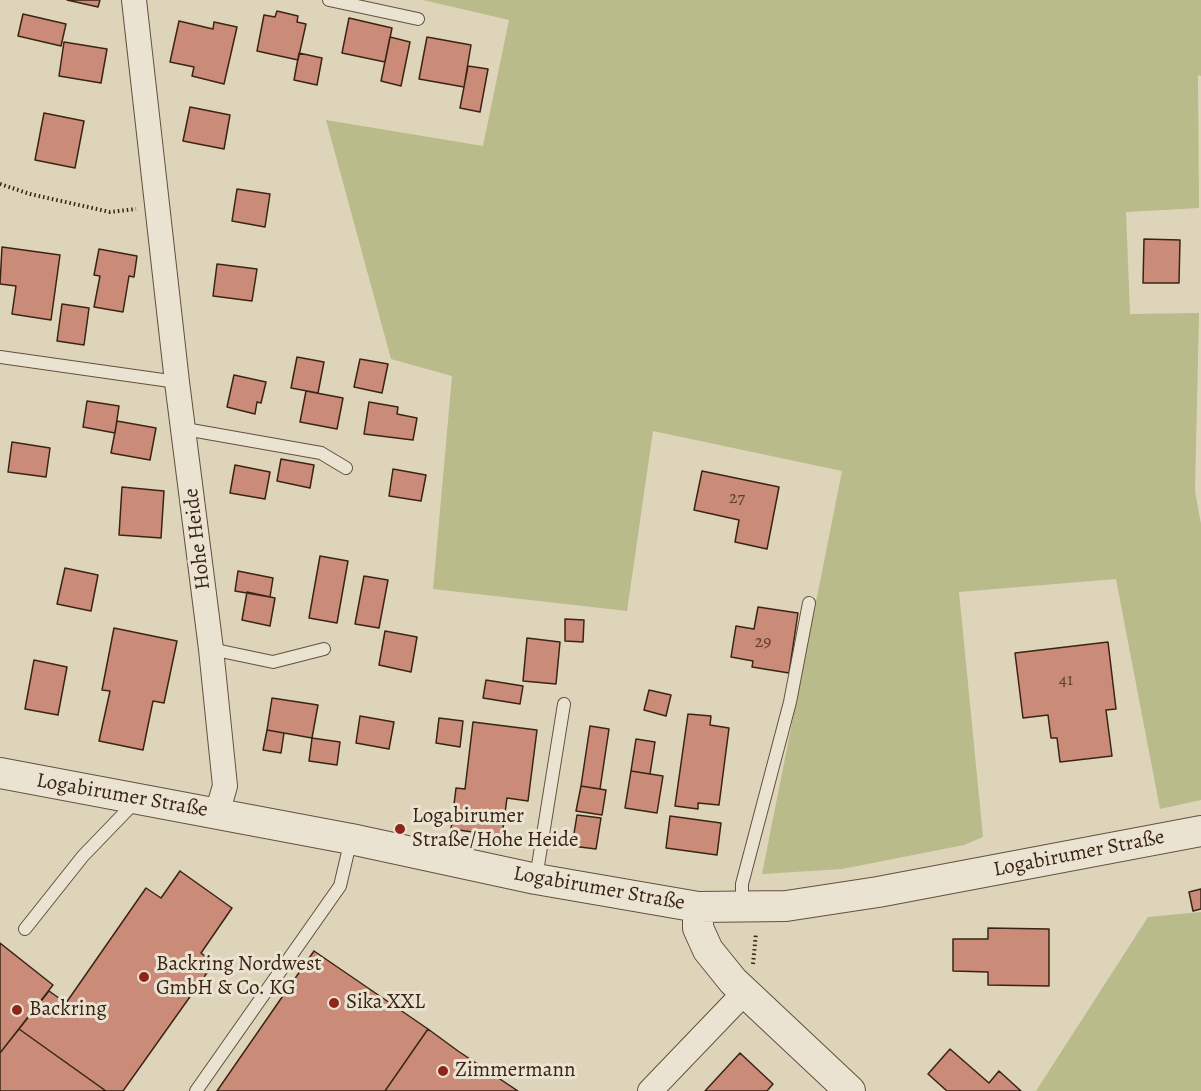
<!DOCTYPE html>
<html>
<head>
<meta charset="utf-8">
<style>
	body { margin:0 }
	canvas { display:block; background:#ded4b9 }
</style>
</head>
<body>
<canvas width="1201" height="1091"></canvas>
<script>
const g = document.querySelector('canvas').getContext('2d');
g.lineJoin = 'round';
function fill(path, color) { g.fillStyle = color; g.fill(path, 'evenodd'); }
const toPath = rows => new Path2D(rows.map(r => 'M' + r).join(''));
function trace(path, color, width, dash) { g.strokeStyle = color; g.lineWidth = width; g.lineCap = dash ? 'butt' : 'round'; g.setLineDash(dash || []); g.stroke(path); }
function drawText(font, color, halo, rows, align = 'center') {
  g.font = font + ' Alegreya,serif'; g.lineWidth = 6; g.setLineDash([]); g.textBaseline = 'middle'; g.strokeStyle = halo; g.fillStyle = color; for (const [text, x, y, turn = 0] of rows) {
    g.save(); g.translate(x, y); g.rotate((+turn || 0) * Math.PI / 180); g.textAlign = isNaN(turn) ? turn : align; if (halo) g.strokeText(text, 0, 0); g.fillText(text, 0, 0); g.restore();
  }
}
fill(toPath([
	[423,0,1201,0,1201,76,1198,75,1199,208,1126,212,1130,314,1199,313,1195,491,1201,524,1201,800,1160,809,1116,579,959,592,983,837,964,845,842,869,762,874,842,471,653,431,627,611,433,589,452,376,391,359,326,120,483,146,509,20],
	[1201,912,1201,1091,1036,1091,1148,917]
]), '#b9bb8a');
const building = toPath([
	[67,0,100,0,98,7,67,0],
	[277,11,298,16,297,22,306,24,298,60,257,51,264,15,275,17,277,11],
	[23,14,66,24,61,46,18,36,23,14],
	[349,18,392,28,385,62,342,53,349,18],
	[179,21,213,29,214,22,237,27,224,84,192,76,194,67,170,62,179,21],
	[390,37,410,42,401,86,381,81,390,37],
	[427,37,471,45,464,87,419,79,427,37],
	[64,42,107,49,101,83,59,76,64,42],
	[299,53,322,58,317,85,294,80,299,53],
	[468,66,488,69,480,112,460,108,468,66],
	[190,107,230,115,224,149,183,141,190,107],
	[44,113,84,121,75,168,35,160,44,113],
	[237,189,270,194,265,227,232,221,237,189],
	[1144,239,1180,240,1179,283,1143,283,1144,239],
	[2,247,60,255,51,320,12,314,16,286,0,284,2,247],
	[99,249,137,256,134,277,129,276,123,312,94,307,100,276,94,275,99,249],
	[217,264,257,269,252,301,213,296,217,264],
	[62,304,89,308,84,345,57,341,62,304],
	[297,357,324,362,318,393,291,388,297,357],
	[360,359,388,364,382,393,354,387,360,359],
	[234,375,266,382,261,403,257,402,255,414,227,407,234,375],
	[306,391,343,398,337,429,300,422,306,391],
	[87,401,119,406,115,433,83,427,87,401],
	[369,402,398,407,397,414,417,418,413,440,364,434,369,402],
	[117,421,156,428,150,460,111,453,117,421],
	[12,442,50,448,46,477,8,472,12,442],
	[281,459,314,465,310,488,277,481,281,459],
	[235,465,270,472,265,499,230,493,235,465],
	[393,469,426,475,421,501,389,496,393,469],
	[702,471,779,487,767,549,735,542,739,520,694,510,702,471],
	[122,487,164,491,161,538,119,535,122,487],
	[320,556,348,561,337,623,309,618,320,556],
	[65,568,98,575,91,611,57,604,65,568],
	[238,571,273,578,270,597,235,591,238,571],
	[364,576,388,580,379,628,355,624,364,576],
	[247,592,275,598,270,626,242,620,247,592],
	[758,607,798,613,789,673,752,667,753,661,731,657,736,626,754,629,758,607],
	[565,619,584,620,583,642,565,641,565,619],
	[114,628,177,641,164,703,153,701,143,750,99,741,110,691,102,690,114,628],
	[385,631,417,637,411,672,379,665,385,631],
	[527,638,560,642,556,684,523,681,527,638],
	[1108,642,1116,709,1106,710,1112,756,1060,762,1057,738,1051,738,1048,715,1023,718,1015,653,1108,642],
	[34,660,67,667,58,715,25,709,34,660],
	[486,680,523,686,520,704,483,698,486,680],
	[649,690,671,695,666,716,644,710,649,690],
	[272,698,318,705,312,738,267,730,272,698],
	[688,714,711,716,710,725,729,728,719,805,698,803,698,809,675,806,688,714],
	[360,716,394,722,389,749,356,743,360,716],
	[439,718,463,721,460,747,436,743,439,718],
	[473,722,537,730,528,801,507,798,502,836,451,829,456,788,465,789,473,722],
	[590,726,609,729,600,789,581,786,590,726],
	[267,730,284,733,281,753,263,750,267,730],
	[312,738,340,742,337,765,309,761,312,738],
	[636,739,655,742,650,774,631,771,636,739],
	[631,771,663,776,657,813,625,808,631,771],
	[581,786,606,790,602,815,576,811,581,786],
	[577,815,601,818,596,849,572,846,577,815],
	[670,816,721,823,717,855,666,848,670,816],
	[180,871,232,908,201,953,214,963,123,1091,106,1091,19,1029,49,991,66,1003,146,888,161,898,180,871],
	[1201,889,1201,909,1193,911,1189,892,1201,889],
	[988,928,1049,929,1049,986,988,985,988,972,953,971,953,939,988,939,988,928],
	[0,943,53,985,0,1053,0,943],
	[314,951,428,1029,385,1091,217,1091,314,951],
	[19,1029,106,1091,0,1091,0,1053,19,1029],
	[428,1029,458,1051,518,1091,385,1091,428,1029],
	[950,1049,989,1083,999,1071,1021,1091,947,1091,928,1074,950,1049],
	[740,1053,773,1084,767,1091,705,1091,740,1053]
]);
fill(building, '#ca8b79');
trace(building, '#3b2415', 1.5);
const service = toPath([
	[329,0,418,19],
	[0,357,177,382],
	[185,429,321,453,346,468],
	[211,649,273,662,324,649],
	[536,878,564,704],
	[742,907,742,884,790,702,809,603],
	[25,929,83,856,135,802],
	[196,1091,340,886,351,839]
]);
const minor = toPath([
	[134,0,177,382,211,649,225,786,217,813],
	[650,1091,744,993]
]);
const tertiary = toPath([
	[0,773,351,839,536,879,698,907,786,906,878,892,1201,831],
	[698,907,698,928,708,950,733,981,850,1091]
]);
trace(service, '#64503e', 14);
trace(minor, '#64503e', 26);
trace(tertiary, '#64503e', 32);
trace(toPath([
	[0,184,30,194,110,212,136,209],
	[753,964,756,933]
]), '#3b2415', 4, [1.5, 3]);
trace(service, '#eae3d2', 12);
trace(minor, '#eae3d2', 24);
trace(tertiary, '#eae3d2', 30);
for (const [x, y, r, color] of [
	[400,829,6,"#8f2418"],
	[144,977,6,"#8f2418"],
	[334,1003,6,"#8f2418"],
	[17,1010,6,"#8f2418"],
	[443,1071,6,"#8f2418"]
]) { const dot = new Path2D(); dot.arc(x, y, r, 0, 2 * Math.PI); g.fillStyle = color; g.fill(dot); trace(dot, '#eae3d2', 2); }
drawText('18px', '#5f3e2e', null, [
	["27",737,499],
	["29",763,643],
	["41",1066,681]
]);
drawText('21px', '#3b2415', '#eae3d2', [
	["Hohe Heide",198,539,-97],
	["Logabirumer Straße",122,796,10],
	["Logabirumer Straße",1079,854,-11],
	["Logabirumer Straße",599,889,10]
]);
drawText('21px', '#3b2415', '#eae3d2', [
	["Logabirumer",412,817],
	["Straße/Hohe Heide",412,841],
	["Backring Nordwest",156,965],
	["GmbH & Co. KG",156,989],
	["Sika XXL",346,1003],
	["Backring",29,1010],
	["Zimmermann",455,1071]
], 'left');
</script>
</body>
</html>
